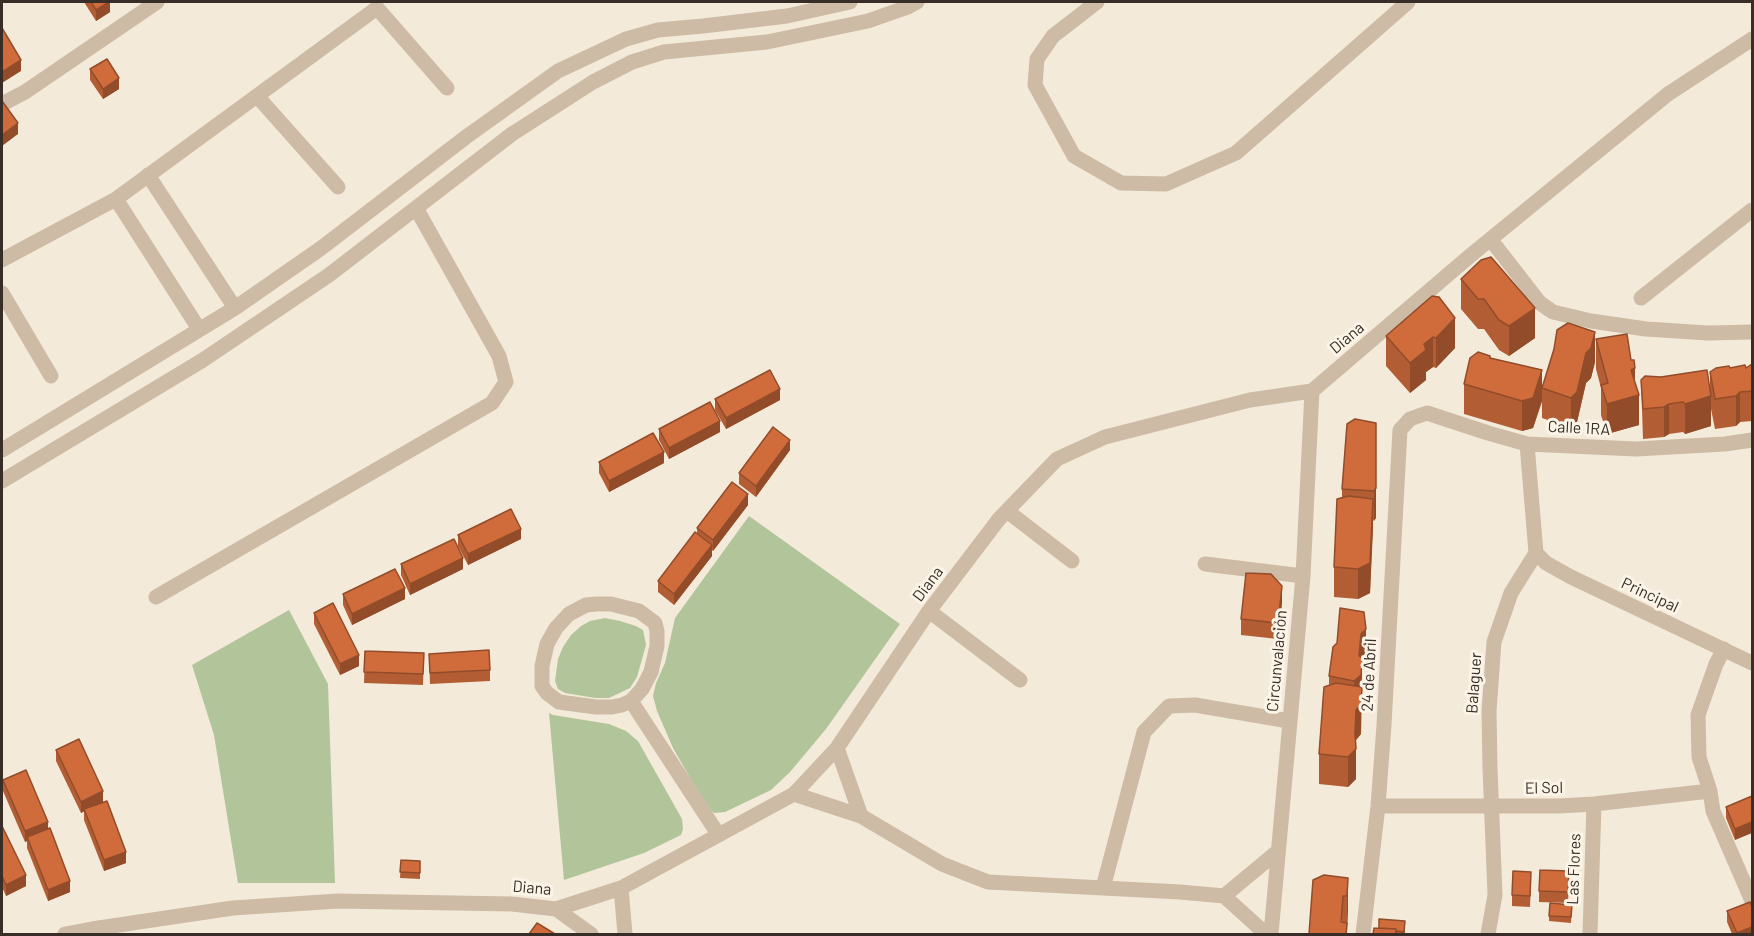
<!DOCTYPE html>
<html>
<head>
<meta charset="utf-8">
<style>
	body { margin:0 }
	#map { position:relative; width:1754px; height:936px; overflow:hidden; background:#f4eada; font-family:Barlow,sans-serif }
	canvas { display:block }
	.frame { position:absolute; inset:0; border:3px solid #382e27; pointer-events:none }
</style>
</head>
<body>
<div id="map">
<canvas width="1754" height="936"></canvas>
<div class="frame"></div>
</div>
<script>
const g = document.querySelector('canvas').getContext('2d');
g.lineJoin = 'round';
function fill(path, color) { g.fillStyle = color; g.fill(path, 'evenodd'); }
const toPath = rows => new Path2D(rows.map(r => 'M' + r).join(''));
function trace(path, color, width, dash) { g.strokeStyle = color; g.lineWidth = width; g.lineCap = dash ? 'butt' : 'round'; g.setLineDash(dash || []); g.stroke(path); }
function drawText(font, color, halo, rows, align = 'center') {
  g.font = font + ' Barlow,sans-serif'; g.lineWidth = 6; g.setLineDash([]); g.textBaseline = 'middle'; g.strokeStyle = halo; g.fillStyle = color; for (const [text, x, y, turn = 0] of rows) {
    g.save(); g.translate(x, y); g.rotate((+turn || 0) * Math.PI / 180); g.textAlign = isNaN(turn) ? turn : align; if (halo) g.strokeText(text, 0, 0); g.fillText(text, 0, 0); g.restore();
  }
}
fill(toPath([
	[749,516,900,624,826,729,790,772,771,790,725,812,714,813,705,804,673,748,657,711,653,696,656,683,665,663,675,618],
	[289,610,328,684,335,883,238,883,214,735,192,665],
	[605,618,620,621,636,626,643,630,646,645,637,677,630,688,609,698,595,698,565,693,558,689,555,681,558,659,563,647,571,635,581,626,590,621],
	[549,713,553,715,609,724,626,731,638,741,682,819,683,829,681,835,644,853,564,880]
]), '#b2c499');
trace(toPath([
	[1097,2,1053,36,1037,59,1035,85,1074,156,1121,183,1166,184,1236,153,1408,2],
	[257,96,338,187],
	[2,104,25,92,157,2],
	[148,175,235,308],
	[116,199,199,329],
	[1491,240,1540,303,1553,312,1591,321,1646,329,1708,333,1752,332],
	[2,260,116,199,377,8,447,88],
	[2,293,51,376],
	[1641,298,1752,210],
	[2,450,235,308,320,249,466,137,558,71,626,39,658,30,703,26,787,16,850,2],
	[2,481,203,360,329,275,512,134,593,82,632,62,664,52,767,42,868,21,908,7,917,2],
	[1007,511,1072,561],
	[1536,553,1546,563,1571,577,1752,663],
	[1205,564,1303,576],
	[156,597,492,403,506,382,499,356,416,208],
	[597,604,611,604,639,611,655,623,657,631,657,646,651,672,642,689,631,701,622,705,612,707,596,707,559,702,547,693,542,686,542,666,547,644,556,628,569,614,586,605,597,604],
	[929,611,1020,680],
	[1724,649,1716,664,1698,715,1699,757,1710,791,1713,811,1752,901],
	[631,701,718,834],
	[837,748,861,816],
	[794,794,861,816,942,864,988,882,1180,892,1224,896,1266,934],
	[1378,806,1559,806,1594,804,1710,791],
	[621,888,625,934],
	[1103,888,1144,732,1169,706,1195,705,1289,721],
	[1224,896,1277,852],
	[556,909,591,934],
	[65,934,92,929,233,908,338,901,512,904,556,909,621,888,794,794,837,748,929,611,999,519,1057,459,1105,437,1250,400,1312,391,1471,255,1668,94,1752,39],
	[1271,934,1303,576,1312,391],
	[1363,934,1378,806,1384,725,1400,430,1410,419,1427,413,1488,433,1527,444,1636,449,1725,444,1752,440],
	[1488,934,1495,895,1490,768,1489,711,1494,642,1511,593,1536,553,1527,444],
	[1590,934,1594,804]
]), '#cdbba5', 15);
fill(toPath([
	[84,2,110,2,110,12,96,21],
	[90,69,119,89,103,99,90,80],
	[1461,279,1535,338,1509,356,1499,350,1484,329,1478,329,1461,309],
	[1432,296,1455,348,1436,368,1433,367,1426,372,1426,380,1410,393,1386,366,1386,336],
	[1596,339,1635,382,1639,425,1607,434,1601,415,1601,388,1596,369],
	[1490,358,1542,388,1595,362,1591,378,1586,383,1577,422,1571,428,1542,418,1542,401,1533,428,1522,431,1464,414,1464,384],
	[1752,364,1752,421,1740,422,1736,426,1715,429,1711,409,1711,426,1685,434,1683,432,1669,434,1664,437,1643,439,1641,380,1710,388,1710,372,1730,368,1746,368],
	[715,399,780,400,726,429,715,410],
	[1376,423,1376,518,1373,521,1370,593,1358,599,1334,597,1334,567,1342,498,1342,489],
	[659,429,720,432,669,459,659,440],
	[790,450,756,497,739,484,739,473],
	[599,462,664,463,609,492,599,473],
	[748,505,713,551,712,550,712,556,674,605,658,592,658,581,697,534,697,528],
	[458,535,521,539,468,565,458,546],
	[401,564,463,569,410,595,401,575],
	[343,594,405,599,352,625,343,605],
	[1282,602,1278,639,1241,635,1241,619],
	[314,613,359,666,340,675,314,624],
	[1337,643,1366,659,1362,663,1361,734,1356,740,1356,779,1348,787,1319,784,1319,754,1329,685,1329,676],
	[365,651,424,653,423,685,364,683],
	[429,654,490,670,490,681,430,684],
	[56,750,103,802,126,863,104,871,84,820,84,811,81,813,56,761],
	[3,780,48,829,70,892,48,901,27,848,27,841,25,842,3,791],
	[1752,796,1735,840,1726,818,1726,807],
	[2,826,26,886,6,896,2,887],
	[401,860,420,861,420,879,400,878],
	[1324,875,1348,878,1348,908,1347,934],
	[1569,882,1568,903,1539,902,1539,891],
	[1531,883,1530,907,1512,906,1512,895],
	[1572,905,1571,923,1549,921,1549,916],
	[1727,911,1752,934,1732,934,1727,922],
	[1405,921,1405,934,1373,934,1379,928]
]), '#b35d34');
fill(toPath([
	[109,2,110,2,110,12,96,21,96,10],
	[21,60,21,71,2,83,2,72],
	[119,78,119,89,103,99,103,89],
	[18,123,18,134,2,146,2,135],
	[1535,308,1535,338,1509,356,1509,326],
	[1455,318,1455,348,1436,368,1436,338],
	[1595,332,1595,362,1591,378,1586,383,1577,422,1571,428,1571,398,1586,353],
	[1433,337,1433,367,1426,372,1426,380,1410,393,1410,363,1424,344],
	[1635,368,1635,396,1639,395,1639,425,1607,434,1607,404,1631,370],
	[1542,370,1542,401,1533,428,1522,431,1522,401],
	[780,389,780,400,726,429,726,418],
	[1740,392,1740,422,1736,426,1736,396],
	[1711,396,1711,426,1685,434,1685,404],
	[1669,404,1669,434,1664,437,1664,407],
	[720,421,720,432,669,459,669,448],
	[1376,423,1376,518,1374,521,1374,491],
	[790,440,790,450,756,497,756,486],
	[664,452,664,463,609,492,609,481],
	[748,494,748,505,713,551,713,540],
	[1373,499,1373,529,1370,593,1358,599,1358,569],
	[521,529,521,539,468,565,468,554],
	[712,545,712,556,674,605,674,594],
	[463,558,463,569,410,595,410,584],
	[1282,586,1282,602,1278,639,1278,623],
	[405,588,405,599,352,625,352,614],
	[1366,629,1366,659,1362,663,1361,734,1356,740,1356,779,1348,787,1348,757,1354,711,1354,681,1359,656,1361,634],
	[359,655,359,666,340,675,340,664],
	[103,791,103,802,81,813,81,802],
	[48,822,48,832,27,837,27,841,25,842,25,831],
	[1752,822,1752,833,1735,840,1735,829],
	[126,852,126,863,104,871,104,860],
	[26,875,26,886,6,896,6,885],
	[1348,878,1348,908,1347,926,1347,896],
	[70,881,70,892,48,901,48,890],
	[1752,927,1752,934,1737,934,1737,933]
]), '#924c2a');
const building = toPath([
	[91,2,109,2,96,10,91,2],
	[2,28,21,60,2,72,2,28],
	[107,59,119,78,103,89,90,69,107,59],
	[2,101,18,123,2,135,2,101],
	[1491,257,1535,308,1509,326,1499,320,1484,299,1478,299,1461,279,1481,260,1491,257],
	[1432,296,1439,297,1455,318,1436,338,1433,337,1424,344,1426,350,1410,363,1386,336,1432,296],
	[1568,323,1595,332,1591,348,1586,353,1577,392,1571,398,1542,388,1554,349,1557,330,1568,323],
	[1627,334,1631,360,1634,360,1635,368,1631,370,1639,395,1607,404,1601,385,1608,383,1596,339,1627,334],
	[1478,352,1490,356,1490,358,1542,370,1533,398,1522,401,1464,384,1470,358,1478,352],
	[1752,364,1752,391,1740,392,1736,396,1715,399,1710,372,1716,368,1729,366,1730,368,1745,365,1746,368,1752,364],
	[770,370,780,389,726,418,715,399,770,370],
	[1707,370,1711,396,1685,404,1683,402,1669,404,1664,407,1643,409,1641,380,1645,376,1661,377,1707,370],
	[710,402,720,421,669,448,659,429,710,402],
	[1355,419,1376,423,1376,488,1374,491,1342,489,1347,424,1355,419],
	[773,427,790,440,756,486,739,473,773,427],
	[653,433,664,452,609,481,599,462,653,433],
	[732,482,748,494,713,540,697,528,732,482],
	[1349,496,1373,499,1370,563,1358,569,1334,567,1337,499,1349,496],
	[511,509,521,529,468,554,458,535,511,509],
	[695,532,712,545,674,594,658,581,695,532],
	[454,539,463,558,410,584,401,564,454,539],
	[395,569,405,588,352,614,343,594,395,569],
	[1246,573,1271,574,1282,586,1278,623,1241,619,1246,573],
	[333,603,359,655,340,664,314,613,333,603],
	[1340,608,1364,612,1366,629,1361,634,1359,656,1362,658,1361,675,1354,681,1329,676,1333,647,1337,643,1340,608],
	[489,650,490,670,430,673,429,654,489,650],
	[365,651,424,653,423,674,364,672,365,651],
	[1336,683,1362,687,1361,704,1356,710,1355,733,1356,749,1348,757,1319,754,1324,687,1336,683],
	[79,739,103,791,81,802,56,750,79,739],
	[26,770,48,822,25,831,3,780,26,770],
	[1752,796,1752,822,1735,829,1726,807,1752,796],
	[107,801,126,852,104,860,84,809,107,801],
	[2,826,26,875,6,885,2,876,2,826],
	[50,828,70,881,48,890,27,837,50,828],
	[401,860,420,861,420,873,400,872,401,860],
	[1540,870,1569,871,1568,892,1539,891,1540,870],
	[1513,871,1531,872,1530,896,1512,895,1513,871],
	[1324,875,1348,878,1347,896,1343,896,1341,922,1347,923,1346,934,1309,934,1313,880,1324,875],
	[1750,902,1752,907,1752,927,1737,933,1727,911,1750,902],
	[1550,903,1572,905,1571,917,1549,916,1550,903],
	[1379,919,1405,921,1404,932,1396,931,1396,929,1379,928,1379,919],
	[537,923,555,934,529,934,537,923],
	[1374,928,1396,929,1396,934,1373,934,1374,928]
]);
fill(building, '#d06c3c');
trace(building, '#924c2a', 1.5);
drawText('16px', '#382e27', '#fbf4e7', [
	["Diana",1347,338,-40],
	["Calle 1RA",1579,428,3],
	["Diana",928,584,-53],
	["Principal",1650,595,25],
	["Circunvalación",1277,661,-85],
	["24 de Abril",1369,675,-87],
	["Balaguer",1474,683,-86],
	["El Sol",1544,788,-1],
	["Las Flores",1574,869,-88],
	["Diana",532,888,5]
]);
</script>
</body>
</html>
